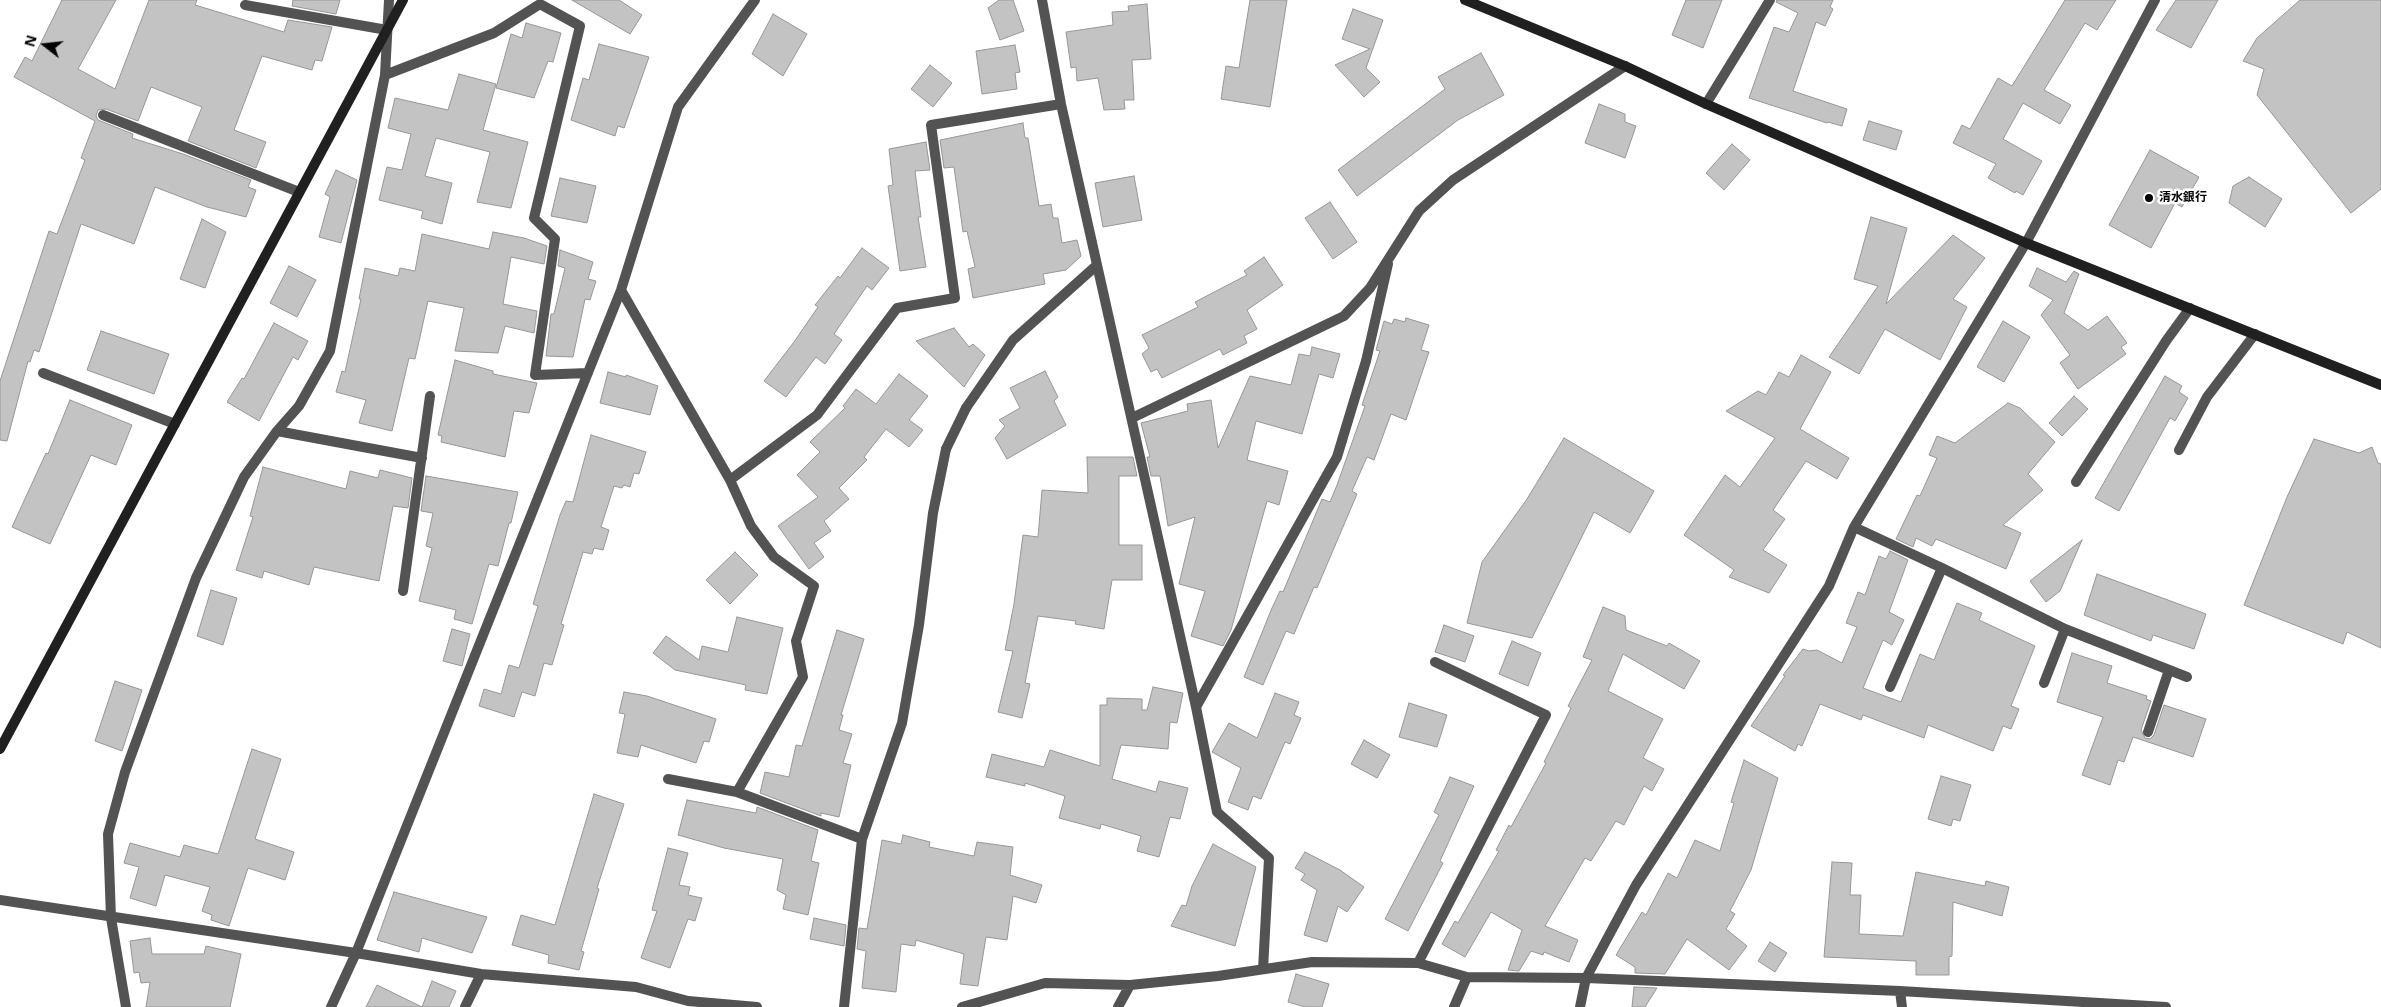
<!DOCTYPE html>
<html>
<head>
<meta charset="utf-8">
<style>
	body { margin:0 }
	#map { position:relative; width:2381px; height:1007px; overflow:hidden; background:#fff; font-family:"Open Sans",sans-serif }
	canvas { display:block }
	.north { position:absolute; left:20px; top:20px; width:50px; height:50px; -webkit-text-stroke:4px #fff; paint-order:stroke; rotate:286deg; font-size:14px; font-weight:700; line-height:20px; text-align:center; color:#000 }
	.north::after { content:''; display:block; margin:auto; width:18px; height:22px; background:#000; clip-path:polygon(50% 0,100% 100%,50% 72%,0 100%) }
</style>
</head>
<body>
<div id="map">
<canvas width="2381" height="1007"></canvas>
<div class="north">N</div>
</div>
<script>
const g = document.querySelector('canvas').getContext('2d');
g.lineJoin = 'round';
function fill(path, color) { g.fillStyle = color; g.fill(path, 'evenodd'); }
const toPath = rows => new Path2D(rows.map(r => 'M' + r).join(''));
function trace(path, color, width, dash) { g.strokeStyle = color; g.lineWidth = width; g.lineCap = dash ? 'butt' : 'round'; g.setLineDash(dash || []); g.stroke(path); }
function drawText(font, color, halo, rows, align = 'center') {
  g.font = font + ' "Open Sans","Noto Sans JP",sans-serif'; g.lineWidth = 5; g.setLineDash([]); g.textBaseline = 'middle'; g.strokeStyle = halo; g.fillStyle = color; for (const [text, x, y, turn = 0] of rows) {
    g.save(); g.translate(x, y); g.rotate((+turn || 0) * Math.PI / 180); g.textAlign = isNaN(turn) ? turn : align; if (halo) g.strokeText(text, 0, 0); g.fillText(text, 0, 0); g.restore();
  }
}
const building = toPath([
	[62,0,116,0,78,69,115,89,149,0,197,0,195,5,284,32,288,20,332,27,322,61,315,60,312,70,262,56,234,130,266,142,256,168,188,141,202,107,151,87,138,121,106,109,98,110,96,116,98,120,133,134,132,138,183,154,251,180,248,187,256,190,246,217,207,207,155,187,134,244,81,224,39,352,34,350,30,362,28,361,7,441,0,440,0,381,49,231,57,234,85,160,81,158,95,121,14,77,25,57,32,61,62,0],
	[293,0,340,0,336,14,292,6,293,0],
	[572,0,619,0,642,15,630,34,572,0],
	[999,0,1013,0,1024,31,1000,40,988,8,999,0],
	[1250,0,1287,0,1270,107,1221,99,1226,66,1239,68,1250,0],
	[1686,0,1722,0,1703,48,1672,35,1686,0],
	[1777,0,1833,0,1830,7,1833,9,1825,26,1816,22,1793,91,1847,109,1842,126,1828,122,1827,123,1749,98,1774,27,1789,32,1798,13,1776,2,1777,0],
	[2065,0,2116,0,2097,30,2085,23,2044,90,2071,105,2060,124,2023,103,2003,139,2042,161,2023,195,2016,191,2015,193,1988,178,1996,164,1953,143,1962,125,1970,129,1998,78,2012,86,2065,0],
	[2176,0,2218,0,2191,48,2156,30,2176,0],
	[2300,0,2381,0,2381,189,2351,213,2257,95,2264,69,2243,61,2257,38,2300,0],
	[1147,4,1151,59,1132,60,1134,100,1124,100,1125,109,1104,110,1098,78,1077,81,1076,67,1071,68,1066,32,1113,25,1112,12,1129,11,1128,6,1147,4],
	[1353,9,1383,20,1366,68,1380,82,1364,97,1335,65,1370,49,1342,39,1353,9],
	[773,14,807,34,783,76,752,54,773,14],
	[526,23,561,33,553,62,548,61,534,98,496,88,511,34,522,38,526,23],
	[599,44,649,57,624,128,618,126,615,136,571,120,583,78,589,80,599,44],
	[1015,45,1020,72,1015,73,1017,89,982,94,976,51,1015,45],
	[1481,53,1504,95,1458,120,1357,196,1338,170,1445,89,1438,77,1481,53],
	[930,65,952,83,933,107,911,89,930,65],
	[459,74,496,84,483,130,528,142,511,208,477,202,490,152,436,138,425,176,452,183,442,224,421,218,423,211,379,200,387,167,402,170,411,134,388,128,395,98,448,110,459,74],
	[1599,104,1625,114,1625,122,1636,126,1625,158,1585,143,1599,104],
	[1869,121,1902,131,1896,150,1863,140,1869,121],
	[1023,123,1025,138,1028,138,1039,206,1051,204,1053,218,1058,218,1062,243,1077,240,1081,256,1066,270,1043,274,1045,284,973,298,968,269,975,267,967,231,963,232,954,167,944,168,940,140,1023,123],
	[926,142,930,170,915,171,921,217,918,217,926,267,900,271,888,186,893,185,889,149,926,142],
	[1732,144,1750,160,1724,190,1706,173,1732,144],
	[2150,150,2199,177,2182,207,2175,203,2151,248,2109,225,2150,150],
	[336,170,357,180,341,243,319,237,330,197,325,194,336,170],
	[1134,176,1142,220,1103,227,1095,183,1134,176],
	[2249,177,2282,199,2265,227,2229,203,2233,186,2249,177],
	[560,178,596,186,587,223,551,216,560,178],
	[1330,202,1357,242,1333,259,1305,218,1330,202],
	[1871,217,1907,228,1886,304,1953,235,1985,258,1953,299,1967,307,1940,360,1885,329,1859,374,1829,357,1878,286,1854,279,1871,217],
	[202,219,226,232,205,288,180,279,202,219],
	[493,232,524,238,547,246,544,264,511,257,503,304,537,311,534,333,505,326,498,353,455,351,464,308,428,301,415,359,409,358,392,431,359,423,366,400,336,392,342,371,345,372,361,299,359,299,365,268,398,276,400,268,415,271,422,234,489,249,493,232],
	[862,248,889,268,872,290,867,286,834,334,842,340,825,364,816,357,786,397,764,381,794,342,818,307,815,305,838,276,840,278,862,248],
	[560,250,593,262,588,279,596,281,590,300,585,299,573,357,546,356,551,314,554,314,565,268,558,266,560,250],
	[1264,257,1283,285,1247,310,1257,329,1244,336,1247,343,1223,355,1220,349,1162,378,1157,369,1151,372,1142,354,1149,348,1142,335,1198,307,1195,302,1247,275,1244,271,1264,257],
	[289,266,316,280,297,317,270,303,289,266],
	[2037,268,2066,282,2074,271,2079,274,2064,313,2088,330,2107,316,2127,343,2121,347,2126,354,2078,389,2060,363,2070,355,2041,315,2053,300,2029,286,2037,268],
	[1406,318,1429,325,1421,350,1429,352,1406,420,1391,414,1374,460,1367,457,1352,491,1357,494,1317,588,1314,587,1294,634,1286,631,1263,685,1244,677,1272,608,1280,591,1283,592,1322,499,1330,502,1337,485,1365,406,1362,405,1380,351,1376,350,1384,321,1392,324,1394,319,1405,322,1406,318],
	[2003,321,2030,337,2004,382,1977,367,2003,321],
	[274,323,308,341,298,360,293,357,259,421,227,402,242,378,244,379,274,323],
	[954,328,969,347,973,344,985,355,964,387,916,341,954,328],
	[101,331,169,354,154,394,87,370,101,331],
	[1312,347,1340,354,1333,378,1319,374,1302,434,1256,421,1247,460,1288,471,1279,505,1267,501,1231,630,1223,646,1191,636,1205,591,1179,584,1195,517,1168,526,1160,476,1151,476,1147,457,1150,457,1141,423,1188,411,1187,404,1211,400,1218,448,1250,376,1291,385,1299,354,1310,356,1312,347],
	[1801,355,1831,372,1800,429,1849,458,1837,479,1806,461,1773,510,1785,519,1763,550,1787,565,1769,593,1729,577,1734,570,1684,535,1725,475,1740,487,1775,438,1726,411,1758,391,1766,395,1779,372,1789,377,1801,355],
	[455,360,493,371,493,374,537,383,529,413,514,411,505,457,441,442,442,436,438,435,455,360],
	[1045,371,1058,397,1054,401,1066,425,1007,459,995,438,1005,426,999,420,1020,408,1010,388,1045,371],
	[608,372,626,377,626,375,658,386,650,415,600,403,608,372],
	[899,374,928,396,909,420,923,430,909,447,886,429,864,457,867,460,839,488,849,499,824,521,831,531,814,543,824,557,809,569,778,526,818,497,797,475,820,452,810,442,845,408,843,406,856,389,876,404,899,374],
	[2165,376,2182,386,2179,392,2188,398,2175,421,2170,418,2119,511,2095,498,2165,376],
	[2074,396,2088,409,2062,436,2049,423,2074,396],
	[70,400,132,425,116,465,91,455,50,544,12,527,46,453,48,454,70,400],
	[2008,403,2020,408,2055,442,2028,474,2043,490,2003,525,2021,533,2006,569,1936,539,1932,546,1916,538,1913,547,1896,539,1917,495,1920,496,1937,458,1929,455,1937,436,1955,443,2008,403],
	[591,435,646,452,639,474,634,473,630,487,624,485,622,488,614,486,601,527,609,530,603,550,594,548,592,554,583,552,561,624,564,625,552,665,544,663,535,696,522,692,514,717,479,706,484,689,501,694,509,665,519,668,538,606,533,604,560,515,566,501,573,502,591,435],
	[1564,438,1654,491,1630,533,1594,512,1532,638,1467,623,1482,562,1527,499,1564,438],
	[2314,439,2359,453,2372,447,2378,463,2381,464,2381,648,2347,632,2343,644,2244,605,2287,497,2314,439],
	[1087,457,1133,457,1137,476,1119,476,1119,545,1142,545,1142,580,1112,580,1104,629,1075,624,1076,621,1038,616,1025,683,1030,684,1022,718,998,712,1013,651,1005,650,1014,604,1023,535,1038,537,1042,490,1088,493,1087,457],
	[263,467,346,489,350,471,378,478,380,470,412,478,408,508,393,506,379,581,314,567,309,585,264,571,262,578,236,570,253,517,250,516,263,467],
	[426,476,518,492,511,523,509,523,498,566,489,564,472,624,454,619,456,610,419,601,432,548,426,546,433,513,421,511,426,476],
	[2082,540,2060,591,2046,602,2030,581,2082,540],
	[1890,551,1908,560,1889,612,1904,620,1892,645,1883,640,1863,688,1901,702,1920,654,1934,660,1957,603,1982,613,1979,620,2035,646,2011,706,2019,709,2011,729,2003,726,1993,751,1928,725,1924,738,1863,715,1861,720,1820,704,1802,746,1798,744,1795,751,1751,726,1785,676,1783,675,1803,649,1809,651,1817,650,1842,663,1857,627,1846,623,1858,592,1865,595,1879,556,1886,559,1890,551],
	[735,552,758,575,730,604,706,580,735,552],
	[2097,574,2206,614,2194,649,2153,635,2151,641,2084,615,2097,574],
	[211,590,237,598,223,645,197,636,211,590],
	[1603,607,1625,616,1626,630,1667,646,1669,643,1700,661,1684,689,1623,654,1608,691,1663,719,1643,758,1664,769,1652,791,1644,786,1624,825,1616,821,1591,861,1585,858,1545,926,1578,940,1569,962,1544,952,1543,955,1531,951,1519,971,1508,970,1522,930,1491,912,1465,957,1442,944,1455,921,1458,923,1499,851,1496,850,1509,825,1511,827,1546,763,1544,762,1571,708,1568,706,1592,660,1583,657,1603,607],
	[737,617,783,628,767,694,745,690,746,685,675,670,653,653,666,636,699,660,702,646,728,652,737,617],
	[1444,625,1474,636,1465,662,1435,652,1444,625],
	[452,629,470,634,462,666,443,661,452,629],
	[837,630,864,639,841,715,843,715,839,730,852,734,843,763,851,765,839,817,821,813,821,816,760,793,765,772,789,777,796,745,802,746,837,630],
	[1512,641,1541,653,1528,686,1499,674,1512,641],
	[2072,653,2112,666,2107,683,2147,696,2146,699,2151,701,2141,730,2145,738,2150,739,2154,735,2164,705,2206,719,2193,757,2133,737,2124,762,2118,760,2110,785,2082,775,2103,717,2057,702,2072,653],
	[115,681,142,690,122,751,95,741,115,681],
	[1153,687,1183,693,1177,723,1170,722,1168,749,1121,745,1112,779,1156,792,1159,781,1188,788,1180,819,1170,817,1159,857,1137,851,1141,836,1101,824,1100,829,1059,818,1065,796,1025,783,1025,786,986,777,992,754,1044,767,1050,750,1100,766,1100,705,1107,705,1107,698,1142,699,1142,710,1147,710,1153,687],
	[624,692,647,696,716,719,709,742,704,741,696,763,641,745,638,757,617,753,625,714,619,713,624,692],
	[1275,693,1299,702,1294,715,1301,718,1290,744,1285,742,1261,799,1253,796,1248,810,1228,802,1241,768,1212,752,1229,723,1257,738,1275,693],
	[1409,703,1447,715,1437,747,1399,737,1409,703],
	[1364,740,1390,755,1377,778,1351,764,1364,740],
	[252,749,281,759,255,839,294,852,285,880,248,868,229,926,211,920,212,915,202,911,210,887,165,875,156,906,130,898,139,867,124,863,130,843,180,857,184,845,218,854,252,749],
	[1744,760,1778,778,1751,870,1730,911,1735,914,1726,929,1747,946,1729,970,1687,939,1665,974,1635,973,1635,967,1616,955,1642,912,1646,915,1668,873,1677,878,1695,840,1720,851,1734,803,1731,802,1744,760],
	[1941,776,1971,785,1960,821,1953,819,1951,826,1928,819,1941,776],
	[1450,777,1474,786,1440,861,1443,863,1408,931,1385,919,1439,815,1434,812,1450,777],
	[594,794,624,804,597,888,599,889,581,951,584,952,579,970,548,963,549,955,512,945,521,915,555,925,594,794],
	[687,800,756,813,757,807,818,830,811,861,819,863,808,915,783,909,786,895,777,890,783,859,724,848,678,835,687,800],
	[903,835,930,842,929,847,974,856,977,842,1013,847,1010,875,1042,885,1036,903,1013,896,1007,940,986,937,978,986,960,984,964,954,916,940,915,946,901,944,896,992,862,988,866,951,857,949,859,928,867,929,882,840,901,844,903,835],
	[1213,844,1256,867,1235,946,1171,926,1182,905,1186,906,1192,886,1213,844],
	[668,848,688,853,679,885,690,887,688,895,702,898,695,921,688,919,670,968,641,958,657,911,652,910,668,848],
	[1305,852,1340,870,1364,887,1347,912,1338,906,1327,942,1304,935,1317,890,1301,880,1305,874,1295,868,1305,852],
	[1832,862,1852,863,1850,895,1861,895,1859,934,1903,936,1916,872,1985,886,1986,881,2009,887,2002,916,1953,902,1952,956,1949,957,1949,975,1916,975,1916,961,1824,957,1832,862],
	[394,892,487,917,472,953,422,938,419,952,377,940,394,892],
	[814,918,846,925,844,946,810,939,814,918],
	[150,938,152,954,204,954,206,946,241,954,230,1007,146,1007,150,982,141,983,139,972,134,973,130,941,150,938],
	[1770,942,1787,953,1775,972,1758,961,1770,942],
	[1296,974,1329,984,1322,1007,1305,1007,1288,1002,1296,974],
	[432,981,456,991,449,1007,366,1007,377,985,422,1007,432,981],
	[1634,987,1657,988,1645,1007,1632,1007,1634,987]
]);
fill(building, '#c3c3c3');
trace(building, '#979797', 1);
trace(toPath([
	[946,449,966,408]
]), '#535353', 10);
trace(toPath([
	[1042,0,1061,104,1196,707,1217,812,1269,858,1263,969],
	[245,5,387,30],
	[385,75,494,33,540,4,580,26,534,218,555,239,535,375,588,373],
	[1706,104,1770,0],
	[103,115,299,192],
	[621,290,730,480,751,526,774,557,814,586,796,641,803,677,737,792],
	[43,373,175,424],
	[966,408,1013,340,1097,265],
	[1132,418,1344,316,1370,288,1419,211,1453,180,1625,66],
	[277,431,422,458],
	[2179,450,2207,397,2255,334],
	[730,480,817,415,897,308,955,298,931,125,1061,104],
	[2076,482,2166,341,2190,308],
	[1854,527,1942,568,2065,629,2187,677],
	[403,591,430,396],
	[2044,683,2065,629],
	[1890,687,1942,568],
	[1196,707,1337,457,1366,361,1388,264],
	[2148,732,2169,670],
	[668,779,737,792,862,839,844,1007],
	[862,839,902,723,919,625,933,513,946,449],
	[0,900,356,953,481,974,636,987,688,1001,757,1007],
	[1418,963,1546,715,1435,662],
	[1900,991,1902,1007],
	[126,1007,111,918,108,834,125,772,196,578,244,477,277,431,299,406,330,351,385,75,389,0],
	[331,1007,356,953,621,290,678,107,755,0],
	[465,1007,481,974],
	[962,1007,1045,983,1130,985,1218,976,1312,962,1418,963,1467,977,1586,978,1900,991,2166,1007],
	[1118,1007,1130,985],
	[1454,1007,1467,977],
	[1580,1007,1586,978,1636,885,1829,586,1854,527,2026,243,2155,0]
]), '#535353', 10);
trace(toPath([
	[1465,0,1625,66,1706,104,2026,243,2381,385],
	[0,749,403,0]
]), '#202020', 10);
for (const [x, y, r, color] of [
	[2149,198,5,"#000"]
]) { const dot = new Path2D(); dot.arc(x, y, r, 0, 2 * Math.PI); g.fillStyle = color; g.fill(dot); trace(dot, '#fff', 2); }
drawText('bold 12px', '#000', '#fff', [
	["清水銀行",2159,198]
], 'left');
</script>
</body>
</html>
